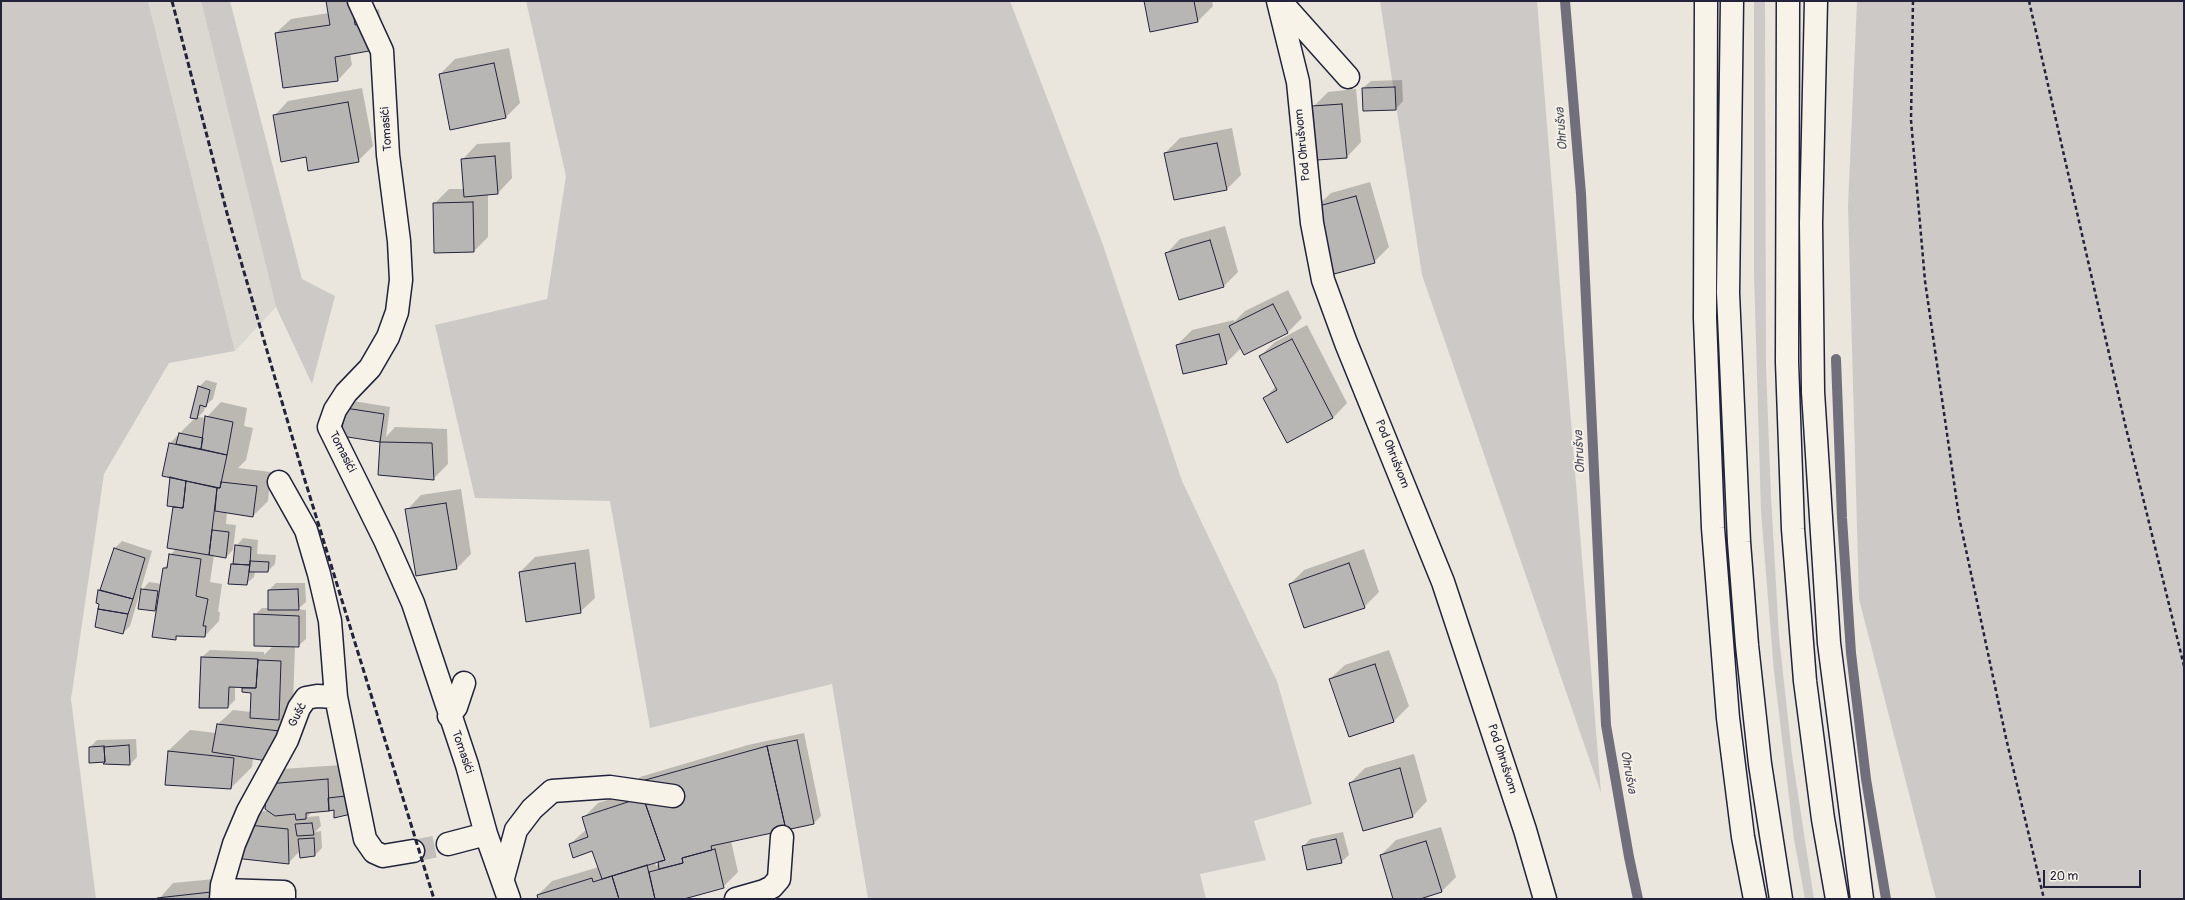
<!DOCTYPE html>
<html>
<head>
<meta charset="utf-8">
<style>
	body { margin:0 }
	#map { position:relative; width:2185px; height:900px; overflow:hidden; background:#eae6de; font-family:Pangolin,sans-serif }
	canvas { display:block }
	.frame { position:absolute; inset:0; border:2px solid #22223b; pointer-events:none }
	.scale { position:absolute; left:2043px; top:870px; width:98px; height:18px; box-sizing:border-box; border:2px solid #22223b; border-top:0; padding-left:5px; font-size:12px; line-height:14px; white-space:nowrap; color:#22223b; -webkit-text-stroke:3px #f7f3e8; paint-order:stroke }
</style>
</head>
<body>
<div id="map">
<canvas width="2185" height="900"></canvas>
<div class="frame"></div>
<div class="scale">20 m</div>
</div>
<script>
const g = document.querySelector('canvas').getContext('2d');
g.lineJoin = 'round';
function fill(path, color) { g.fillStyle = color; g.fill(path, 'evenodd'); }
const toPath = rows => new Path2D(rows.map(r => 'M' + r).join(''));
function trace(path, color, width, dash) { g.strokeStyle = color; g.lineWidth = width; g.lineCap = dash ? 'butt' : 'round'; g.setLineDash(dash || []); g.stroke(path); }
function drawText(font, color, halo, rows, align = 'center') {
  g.font = font + ' Pangolin,sans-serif'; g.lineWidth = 3.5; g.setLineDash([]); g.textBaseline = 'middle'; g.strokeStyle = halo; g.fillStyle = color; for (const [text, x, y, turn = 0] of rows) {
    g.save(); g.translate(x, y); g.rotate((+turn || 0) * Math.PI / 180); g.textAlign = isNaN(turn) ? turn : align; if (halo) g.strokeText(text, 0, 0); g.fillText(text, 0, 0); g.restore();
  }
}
fill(toPath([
	[148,1,201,1,276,307,235,351]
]), '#dbd8d2');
fill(toPath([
	[1,1,148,1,235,351,169,363,104,474,71,699,96,899,1,899],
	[201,1,230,1,302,279,335,296,312,384,276,307],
	[526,1,1010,1,1102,242,1182,481,1277,681,1312,804,1254,821,1266,860,1200,874,1206,899,868,899,832,684,650,728,610,501,475,498,435,325,547,299,566,176],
	[1380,1,1537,1,1601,793,1422,275],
	[1754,1,1765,1,1766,366,1771,496,1779,637,1792,755,1814,899,1805,899,1794,839,1774,672,1761,512,1754,274],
	[1857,1,2184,1,2184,899,1936,899,1859,599,1848,206]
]), '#cdc9c6');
fill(toPath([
	[328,1,370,11,379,9,383,36,368,50,350,53,352,65,338,80,276,33,291,19,329,13],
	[1145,1,1212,1,1213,6,1198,21,1151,31],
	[509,48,520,103,506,117,440,74,455,59],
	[1402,80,1403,101,1396,109,1363,88,1371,81],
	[362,88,373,146,358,161,307,156,274,116,288,101],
	[1356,89,1361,142,1347,157,1313,107,1328,92],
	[1232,128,1241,175,1227,189,1165,153,1180,138],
	[510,142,512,178,498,193,488,194,488,237,474,251,434,204,449,189,465,189,463,159,477,144],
	[1370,182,1389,247,1374,262,1316,207,1331,193],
	[1225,226,1238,272,1223,287,1166,254,1180,239],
	[1288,290,1302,318,1287,333,1241,348,1226,363,1177,345,1192,330,1234,320,1234,322,1245,311],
	[1307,325,1347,403,1333,418,1287,442,1265,398,1276,386,1260,356,1275,342],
	[206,380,217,383,213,399,205,406,204,411,198,417,206,418,221,402,247,408,244,426,253,428,246,460,238,468,271,472,268,501,253,516,227,512,226,524,236,525,233,550,226,557,214,555,210,582,222,584,218,612,220,612,219,621,205,636,179,635,175,639,158,607,155,610,142,590,149,582,162,584,164,568,168,564,170,555,176,549,168,547,174,506,170,443,195,418,199,387],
	[353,401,390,407,386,437,395,427,447,429,448,464,433,479,379,474,381,441,342,435,346,409],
	[461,489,471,554,456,569,407,510,421,495],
	[243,538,258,540,257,554,276,555,275,564,268,571,255,571,254,577,246,584,229,583,236,546],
	[122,541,152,551,130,626,123,633,101,603,97,602,99,590,102,587,115,548],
	[589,549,595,598,580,612,520,572,535,557],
	[1364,549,1379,592,1364,607,1290,584,1304,570],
	[276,583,305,583,306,602,298,609,306,610,306,639,298,646,295,646,293,704,282,715,294,716,253,758,252,767,231,788,168,751,190,730,216,733,218,724,233,710,251,712,252,692,243,688,245,687,235,686,235,700,228,707,202,657,210,650,264,652,264,655,273,646,255,615,262,608,269,608,269,590],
	[1389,650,1409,706,1394,721,1349,736,1330,679,1345,665],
	[804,733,821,816,814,823,731,841,738,872,723,887,679,899,539,899,538,895,552,881,599,867,593,850,570,844,587,829,583,818,598,803,635,791,633,784,640,777,748,745],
	[658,861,659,863,656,866,655,862],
	[136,739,137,757,130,764,90,762,90,747,97,740],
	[1414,754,1427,801,1413,816,1364,830,1350,783,1365,768],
	[342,765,343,790,353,789,335,809,313,811,307,817,319,816,321,826,315,832,321,831,322,848,315,855,300,851,288,863,248,825,263,811,270,811,268,784,282,769],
	[1441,827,1456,877,1441,892,1416,899,1394,899,1381,855,1396,840],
	[1343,832,1349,855,1341,862,1303,847,1310,839],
	[225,878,225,899,159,899,173,883]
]), '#0003');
trace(toPath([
	[1565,1,1581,194,1606,725,1629,857,1638,899],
	[1836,359,1842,518,1851,653,1866,779,1886,899]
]), '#716f7b', 10);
const building = toPath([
	[326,1,352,1,355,25,365,23,369,51,335,57,338,81,283,88,275,33,330,25,326,1],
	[1144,1,1194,1,1198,22,1150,32,1144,1],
	[494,63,506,118,450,130,439,74,494,63],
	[1395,87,1396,110,1363,111,1362,88,1395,87],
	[348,102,359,162,308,171,306,157,281,162,273,115,348,102],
	[1342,104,1347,158,1317,160,1312,106,1342,104],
	[1217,143,1227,190,1174,200,1164,153,1217,143],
	[495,156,498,194,464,197,461,159,495,156],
	[1356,196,1375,263,1334,274,1315,207,1356,196],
	[473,202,474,252,434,253,433,203,473,202],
	[1210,240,1224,287,1179,300,1165,253,1210,240],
	[1273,304,1288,333,1244,355,1229,326,1273,304],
	[1219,334,1227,364,1183,374,1176,345,1219,334],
	[1292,339,1333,418,1287,443,1263,398,1277,390,1259,356,1292,339],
	[198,386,210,390,206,407,200,405,197,419,190,418,198,386],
	[345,408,384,414,380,442,341,436,345,408],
	[205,416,233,422,227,455,201,449,205,416],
	[179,433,203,438,201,449,176,444,179,433],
	[380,442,432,443,434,480,378,475,380,442],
	[169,443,227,455,220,488,162,476,169,443],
	[170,477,186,481,183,508,167,506,170,477],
	[186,481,217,488,209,555,167,548,173,507,183,508,186,481],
	[221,482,257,486,253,517,215,511,217,488,220,488,221,482],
	[446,503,457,569,416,576,405,509,446,503],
	[212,530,229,532,226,558,209,555,212,530],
	[235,545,251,547,250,565,233,564,235,545],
	[114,548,145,558,133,599,100,590,114,548],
	[169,554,201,559,196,596,208,599,203,626,206,626,205,637,176,636,176,640,152,637,163,568,167,568,169,554],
	[250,561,269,562,268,572,249,572,250,561],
	[575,563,581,613,526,622,519,572,575,563],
	[1349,563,1365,608,1304,628,1289,584,1349,563],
	[231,564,250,565,247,585,228,584,231,564],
	[141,589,158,591,155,611,138,609,141,589],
	[298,589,299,610,268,610,268,590,298,589],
	[98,590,133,599,128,614,98,609,99,604,96,603,98,590],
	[98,609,128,614,123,634,95,627,98,609],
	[254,614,299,616,299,647,254,646,254,614],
	[201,657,258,659,256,688,229,687,228,708,199,708,201,657],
	[258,660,281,661,279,720,250,718,251,693,242,692,242,688,256,688,258,660],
	[1375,664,1394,722,1349,737,1329,679,1375,664],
	[217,724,280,731,267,761,212,752,217,724],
	[797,740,814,824,786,830,767,746,797,740],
	[129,745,130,765,103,764,105,762,104,747,129,745],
	[104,746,105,762,89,763,89,747,104,746],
	[767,746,786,830,711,846,712,850,682,858,683,863,659,869,658,862,665,860,643,797,631,784,767,746],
	[168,751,234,758,231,789,165,785,168,751],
	[1400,768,1413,817,1363,831,1349,783,1400,768],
	[328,779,329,811,306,813,306,819,296,820,295,814,275,816,265,809,267,784,328,779],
	[346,796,351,814,334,818,334,810,329,811,328,798,346,796],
	[643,797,665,860,602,879,592,851,573,858,569,844,588,837,582,817,643,797],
	[312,823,314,835,297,836,295,824,312,823],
	[248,825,288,829,289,864,234,858,248,825],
	[314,838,315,856,300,858,298,839,314,838],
	[1336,839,1342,863,1307,870,1302,846,1336,839],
	[1426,841,1442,892,1420,899,1393,899,1380,855,1426,841],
	[715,849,724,888,684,899,655,899,649,872,683,863,682,858,715,849],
	[647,865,655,899,619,899,612,876,647,865],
	[612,876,619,899,538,899,537,895,592,878,593,882,612,876],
	[211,892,211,899,158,899,157,898,211,892]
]);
fill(building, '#b8b6b5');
trace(building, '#22223b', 1);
trace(toPath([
	[413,851,448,844]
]), '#c2bfbd', 22, [22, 11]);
const minor = toPath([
	[359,1,382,51,388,155,399,241,401,280,397,312,388,337,370,368,346,393,335,410,329,427,385,540,413,603,467,765,486,834,509,899],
	[1278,1,1298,82,1312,223,1323,280,1346,343,1443,582,1525,830,1545,899],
	[1281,2,1348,77],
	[279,482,306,530,319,574,330,621,336,697],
	[449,716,456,707,464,683],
	[448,844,486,834],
	[503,878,516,830,532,809,552,791,610,787,673,796],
	[222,890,284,892,284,899],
	[221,899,222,885,234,844,248,811,287,740,299,708,306,698,317,696,336,697,365,839,374,852,383,856,413,851],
	[736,899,764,891,772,887,779,879,782,837]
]);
const highway = toPath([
	[1706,1,1705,318,1713,528,1728,718,1743,837,1755,899],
	[1732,1,1728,293,1739,542,1747,645,1760,764,1781,899],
	[1788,1,1787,362,1793,529,1805,681,1823,819,1837,899],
	[1816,1,1811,223,1813,392,1829,643,1862,899]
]);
trace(minor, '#22223b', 25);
trace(highway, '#22223b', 25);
trace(toPath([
	[1913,1,1911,120,1925,281,1959,517,2006,738,2044,899],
	[2029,1,2125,424,2184,666]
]), '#22223b', 2.5, [4, 3]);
trace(minor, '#f7f3e8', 22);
trace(highway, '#f7f3e8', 22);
trace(toPath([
	[172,1,228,217,303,474,434,899]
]), '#22223b', 3, [6, 3]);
drawText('12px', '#22223b', '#f7f3e8', [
	["Tomasići",387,129,-94],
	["Pod Ohrušvom",1303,145,-96],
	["Tomasići",342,452,63],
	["Pod Ohrušvom",1392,454,68],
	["Gušć",298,715,-63],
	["Tomasići",462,752,71],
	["Pod Ohrušvom",1502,759,72]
]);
drawText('italic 13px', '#504f60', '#f7f3e8', [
	["Ohrušva",1562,129,-95],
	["Ohrušva",1580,452,-93],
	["Ohrušva",1628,772,80]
]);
</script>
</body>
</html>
